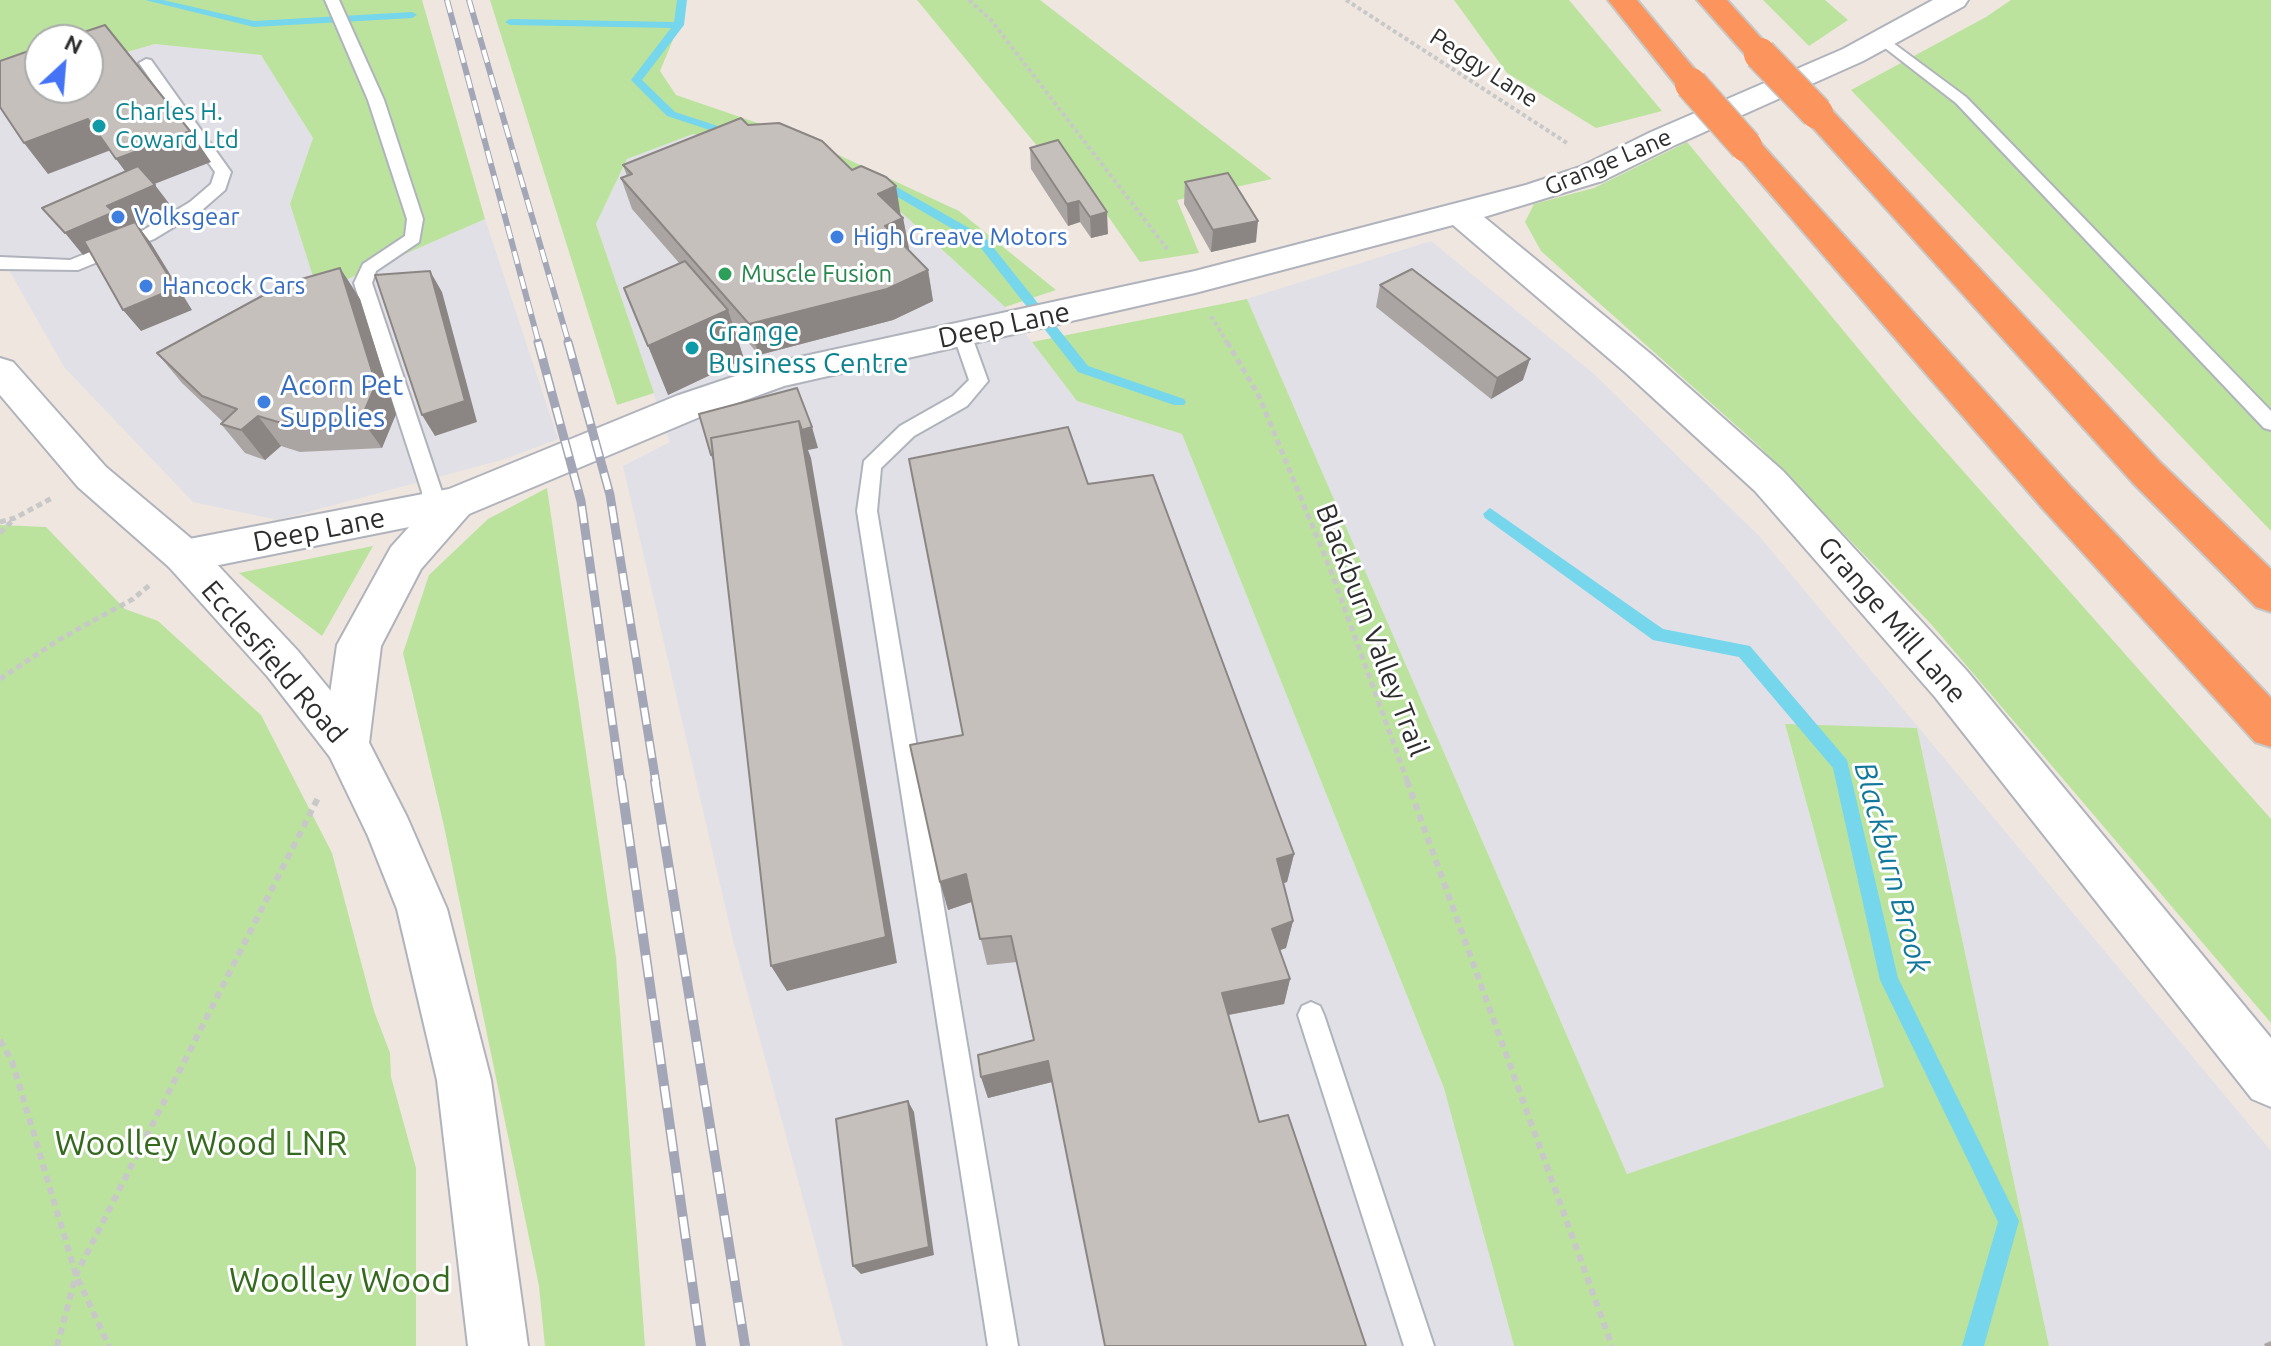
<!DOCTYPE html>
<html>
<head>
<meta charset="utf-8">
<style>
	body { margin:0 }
	#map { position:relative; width:2271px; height:1346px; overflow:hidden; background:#eee6df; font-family:Ubuntu,sans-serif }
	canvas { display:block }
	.north { position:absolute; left:24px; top:24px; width:80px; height:80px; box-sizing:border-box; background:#fff; border:2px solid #ababab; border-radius:50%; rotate:26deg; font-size:22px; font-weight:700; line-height:32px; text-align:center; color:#2d2d2d }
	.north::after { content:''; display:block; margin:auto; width:28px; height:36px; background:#4473f6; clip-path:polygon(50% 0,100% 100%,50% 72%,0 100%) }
</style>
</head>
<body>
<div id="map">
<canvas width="2271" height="1346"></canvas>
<div class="north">N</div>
</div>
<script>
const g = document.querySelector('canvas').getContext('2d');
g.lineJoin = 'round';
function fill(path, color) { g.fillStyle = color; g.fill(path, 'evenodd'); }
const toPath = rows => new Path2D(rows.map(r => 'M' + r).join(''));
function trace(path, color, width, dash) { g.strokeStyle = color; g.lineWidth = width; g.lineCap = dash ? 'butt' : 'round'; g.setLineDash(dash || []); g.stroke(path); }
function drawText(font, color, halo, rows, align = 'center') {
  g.font = font + ' Ubuntu,sans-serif'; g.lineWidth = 6; g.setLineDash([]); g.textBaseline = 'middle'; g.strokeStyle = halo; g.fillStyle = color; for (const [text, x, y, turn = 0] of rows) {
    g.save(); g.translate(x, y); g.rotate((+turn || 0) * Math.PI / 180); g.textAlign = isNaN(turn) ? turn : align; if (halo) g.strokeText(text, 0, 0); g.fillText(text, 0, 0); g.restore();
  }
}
fill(toPath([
	[155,44,261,55,313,138,290,204,319,291,485,219,558,439,505,459,278,520,193,502,64,367,0,254,0,91,88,88,88,63],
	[693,134,783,152,880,193,1005,307,1077,401,1182,434,1444,1088,1514,1346,843,1346,733,940,623,466,670,442,596,224,627,159],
	[1431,241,1595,375,1760,537,2271,1151,2271,1346,2049,1346,1917,728,1785,725,1885,1087,1627,1174,1247,299]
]), '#e1e0e7');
fill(toPath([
	[0,0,422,0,485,219,318,292,290,204,313,138,261,55,155,44,88,63,88,40,40,40,40,76,0,91],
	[490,0,682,0,679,25,660,71,676,95,804,139,959,211,1056,290,1005,307,880,193,783,152,693,134,627,159,596,224,654,393,617,405],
	[917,0,1040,0,1272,179,1177,200,1199,253,1140,262,1073,166,1047,158],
	[1454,0,1569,0,1662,111,1596,128,1507,73],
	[1763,0,1825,0,1848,20,1809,46],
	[2011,0,2271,0,2271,531,1851,90,1986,17],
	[1687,142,1910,411,2271,819,2271,1023,1931,624,1759,446,1541,251,1525,222,1534,204,1594,188],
	[1247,299,1627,1174,1884,1087,1785,724,1917,728,2049,1346,1514,1346,1444,1088,1182,434,1077,401,1032,342],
	[547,488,616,957,645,1346,545,1346,539,1286,444,826,403,653,429,575,488,519],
	[0,525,46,527,125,609,158,621,261,715,332,853,374,1011,390,1053,391,1077,416,1168,416,1346,0,1346],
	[373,546,322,636,239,573]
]), '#bbe39e');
fill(toPath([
	[145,0,163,0,254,21,412,12,417,15,412,18,254,27,145,0],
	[677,0,687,0,684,25,642,80,675,112,739,133,739,137,731,137,667,116,631,80,671,28,510,25,505,22,510,19,674,22,677,0],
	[879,177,985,237,1088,366,1184,399,1186,402,1184,405,1174,405,1078,372,977,243,875,184,875,178,879,177],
	[1490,508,1663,629,1750,646,1847,760,1898,978,2019,1221,1984,1346,1962,1346,1998,1222,1880,980,1833,768,1739,657,1653,640,1485,518,1483,514,1490,508]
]), '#76d6ec');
const service = toPath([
	[325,0,339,0,384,100,423,219,419,242,376,271,372,283,442,492,442,507,439,512,432,515,425,512,422,507,422,492,354,283,363,264,405,236,407,219,368,100,325,0],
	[1881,34,1966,97,2271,411,2271,430,2264,428,1956,103,1876,41,1876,35,1881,34],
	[146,59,151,60,231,172,225,190,202,210,154,239,78,270,0,269,0,257,70,260,142,231,190,202,211,184,215,172,139,63,146,59],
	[962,328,971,334,988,381,967,406,914,436,881,468,877,511,1018,1346,988,1346,857,511,864,461,900,426,953,396,969,380,953,334,962,328],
	[1311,1002,1320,1006,1324,1015,1434,1346,1404,1346,1298,1015,1302,1006,1311,1002]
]);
const tertiary = toPath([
	[1933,0,1968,0,1964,6,1863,61,1673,146,1602,181,1484,217,1652,355,1783,471,1967,671,2271,1038,2271,1107,2252,1099,1935,697,1755,491,1626,373,1453,225,1195,293,784,386,702,416,469,514,421,569,381,646,369,743,362,757,346,763,330,757,323,743,337,645,391,547,409,527,184,572,169,567,163,556,169,545,184,540,449,489,676,396,777,362,1195,271,1526,185,1580,167,1651,132,1843,49,1933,0]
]);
const secondary = toPath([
	[0,358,13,362,106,467,199,545,298,651,362,729,407,817,447,909,491,1080,528,1346,468,1346,437,1080,397,909,368,836,330,757,268,677,169,567,78,487,0,395,0,358]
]);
const motorway = toPath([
	[1608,0,1637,0,1702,78,1706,84,1702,90,1691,93,1680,90,1608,0],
	[1697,0,1727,0,1770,48,1775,54,1770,60,1760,63,1750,60,1697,0],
	[1817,104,1828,106,2161,463,2271,569,2271,612,2256,607,2133,483,1806,120,1802,113,1806,106,1817,104],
	[1746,136,1757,139,2071,487,2271,698,2271,747,2255,742,2043,509,1735,153,1730,146,1735,139,1746,136]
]);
trace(service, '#b0b3bc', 4);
trace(tertiary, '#b0b3bc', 4);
trace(secondary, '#b0b3bc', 4);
trace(motorway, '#c8c8c8', 4);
trace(toPath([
	[969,0,991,20,1168,250],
	[1346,0,1567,143],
	[1211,316,1228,344]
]), '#c8c8c8', 4, [4, 3]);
trace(toPath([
	[1227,342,1259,396,1331,571,1408,783],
	[0,522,15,518,52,498],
	[0,533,14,519],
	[0,679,60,639,133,599,151,584]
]), '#c8c8c8', 5, [6, 4]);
trace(toPath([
	[1407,781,1612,1346],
	[0,1040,12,1061,76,1275,109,1346],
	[57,1346,76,1275,319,796]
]), '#c8c8c8', 6, [7, 5]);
fill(service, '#fff');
fill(tertiary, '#fff');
fill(secondary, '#fff');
fill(motorway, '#fb955d');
const railFar2 = toPath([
	[447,0,539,344],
	[469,0,569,344]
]);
const railFar1 = toPath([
	[538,342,581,501,621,783],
	[568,342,610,495,656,783]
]);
const rail = toPath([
	[621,781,701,1346],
	[655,781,745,1346]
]);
trace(railFar2, '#a2a6b6', 6);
trace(railFar1, '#a2a6b6', 9);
trace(rail, '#a2a6b6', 10);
trace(railFar2, '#fff', 4, [13]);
trace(railFar1, '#fff', 6, [17]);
trace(rail, '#fff', 7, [22]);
const motorwayBridge = toPath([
	[1760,54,1817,113],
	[1691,84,1746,146]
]);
trace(motorwayBridge, '#c8c8c8', 35, []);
trace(motorwayBridge, '#fb955d', 32);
fill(toPath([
	[748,125,901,216,903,218,909,249,908,249,928,270,933,301,893,320,759,355,733,325,744,359,668,395,680,264,632,209,621,178,627,176,623,165],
	[1058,140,1108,234,1091,238,1080,222,1068,226,1031,169,1030,148],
	[1185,182,1256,242,1211,252,1184,204],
	[340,268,360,299,396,414,382,448,300,452,281,446,265,460,245,453,221,424,223,422,182,383,157,353],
	[1380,285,1523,380,1491,399,1376,307],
	[1088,484,1294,854,1287,882,1283,883,1293,921,1286,948,1280,950,1290,979,1284,1004,1228,1015,1259,1122,1366,1346,1052,1082,988,1098,981,1077,1034,1040,1017,962,987,965,972,902,948,910,963,735],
	[2271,1341,2271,1346,2265,1346,2264,1344]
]), '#aaa5a2');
fill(toPath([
	[88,119,111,150,48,174,24,143],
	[190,131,211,162,139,190,116,159],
	[155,185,171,206,135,222,151,243,192,310,141,331,123,310,130,233,83,255,65,233,107,206],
	[896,186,901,217,878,194],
	[1079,201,1080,222,1068,226,1067,204],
	[1107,212,1108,234,1091,238,1090,217],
	[903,218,909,249,891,257,885,226],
	[1258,221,1256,242,1211,252,1213,230],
	[340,268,360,299,396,414,382,448,361,419],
	[928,270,933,301,893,320,759,355,749,324],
	[430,271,442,292,477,422,435,436,422,415],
	[728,310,744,359,668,395,648,346],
	[1530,359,1523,380,1491,399,1497,378],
	[258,416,281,446,265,460,241,430],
	[812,427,818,448,808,450,811,458,897,963,787,991,771,966,719,475,711,455],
	[1294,854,1287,882,1271,887,1277,859],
	[966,874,974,901,948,910,940,882],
	[1293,921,1286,948,1266,955,1272,929],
	[1290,979,1284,1004,1218,1017,1222,993],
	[1048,1061,1052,1082,988,1098,981,1077],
	[908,1101,914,1112,934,1255,861,1274,853,1266]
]), '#8b8684');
const building = toPath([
	[105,25,190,131,116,159,88,119,24,143,0,107,0,61,40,47,40,88,88,88,88,40,60,40,105,25],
	[741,118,748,125,779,123,822,141,852,170,861,166,886,177,896,186,878,194,903,218,885,226,928,270,887,289,749,324,621,178,632,174,623,165,741,118],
	[1058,140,1107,212,1090,217,1079,201,1067,204,1030,148,1058,140],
	[138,166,155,185,107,206,114,212,65,233,42,208,138,166],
	[1228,173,1258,221,1213,230,1185,182,1228,173],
	[135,222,176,288,123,310,84,241,135,222],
	[685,261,728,310,648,346,624,288,685,261],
	[340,268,376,384,361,419,278,422,258,416,241,430,221,424,237,409,202,396,157,353,284,284,340,268],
	[1412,269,1530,359,1497,378,1380,285,1412,269],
	[430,271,465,401,422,415,375,275,430,271],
	[797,388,812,427,802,430,799,421,711,438,713,454,711,455,699,414,797,388],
	[799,421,886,937,771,966,711,438,799,421],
	[1068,427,1088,484,1153,475,1294,854,1277,859,1293,921,1272,929,1290,979,1222,993,1259,1122,1288,1115,1366,1346,1105,1346,1048,1061,981,1077,978,1055,1034,1040,1011,936,980,939,966,874,940,882,910,745,963,735,909,459,1068,427],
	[908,1101,929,1247,853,1266,836,1119,908,1101]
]);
fill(building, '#c6c0bc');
trace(building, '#8b8684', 2);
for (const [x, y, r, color] of [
	[99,126,8,"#0f9aa8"],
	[118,217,8,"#3f7fe0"],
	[837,237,8,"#3f7fe0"],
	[725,274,8,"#2e9e5b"],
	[146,286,8,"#3f7fe0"],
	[692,348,8,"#0f9aa8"],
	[264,402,8,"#3f7fe0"]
]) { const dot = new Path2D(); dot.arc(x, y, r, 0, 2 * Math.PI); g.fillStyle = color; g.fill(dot); trace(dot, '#fff', 3); }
drawText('24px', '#2d2d2d', '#fff', [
	["Peggy Lane",1484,68,33],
	["Grange Lane",1608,162,-23]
]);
drawText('24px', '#0d838f', '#fff', [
	["Charles H.",115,112],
	["Coward Ltd",115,140]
], 'left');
drawText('24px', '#366cbe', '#fff', [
	["Volksgear",134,217],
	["High Greave Motors",853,237],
	["Hancock Cars",162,286]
], 'left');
drawText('24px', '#27864d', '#fff', [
	["Muscle Fusion",741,274]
], 'left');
drawText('28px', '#2d2d2d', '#fff', [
	["Deep Lane",1004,325,-12],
	["Deep Lane",319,530,-11],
	["Grange Mill Lane",1892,620,49],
	["Blackburn Valley Trail",1372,630,69],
	["Ecclesfield Road",274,662,49]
]);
drawText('28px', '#0d838f', '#fff', [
	["Grange",708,332],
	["Business Centre",708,364]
], 'left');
drawText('28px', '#366cbe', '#fff', [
	["Acorn Pet",280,386],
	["Supplies",280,418]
], 'left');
drawText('italic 30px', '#11789c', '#fff', [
	["Blackburn Brook",1892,868,75]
]);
drawText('34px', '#336a1d', '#fff', [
	["Woolley Wood LNR",201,1144],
	["Woolley Wood",340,1281]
]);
</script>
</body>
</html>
